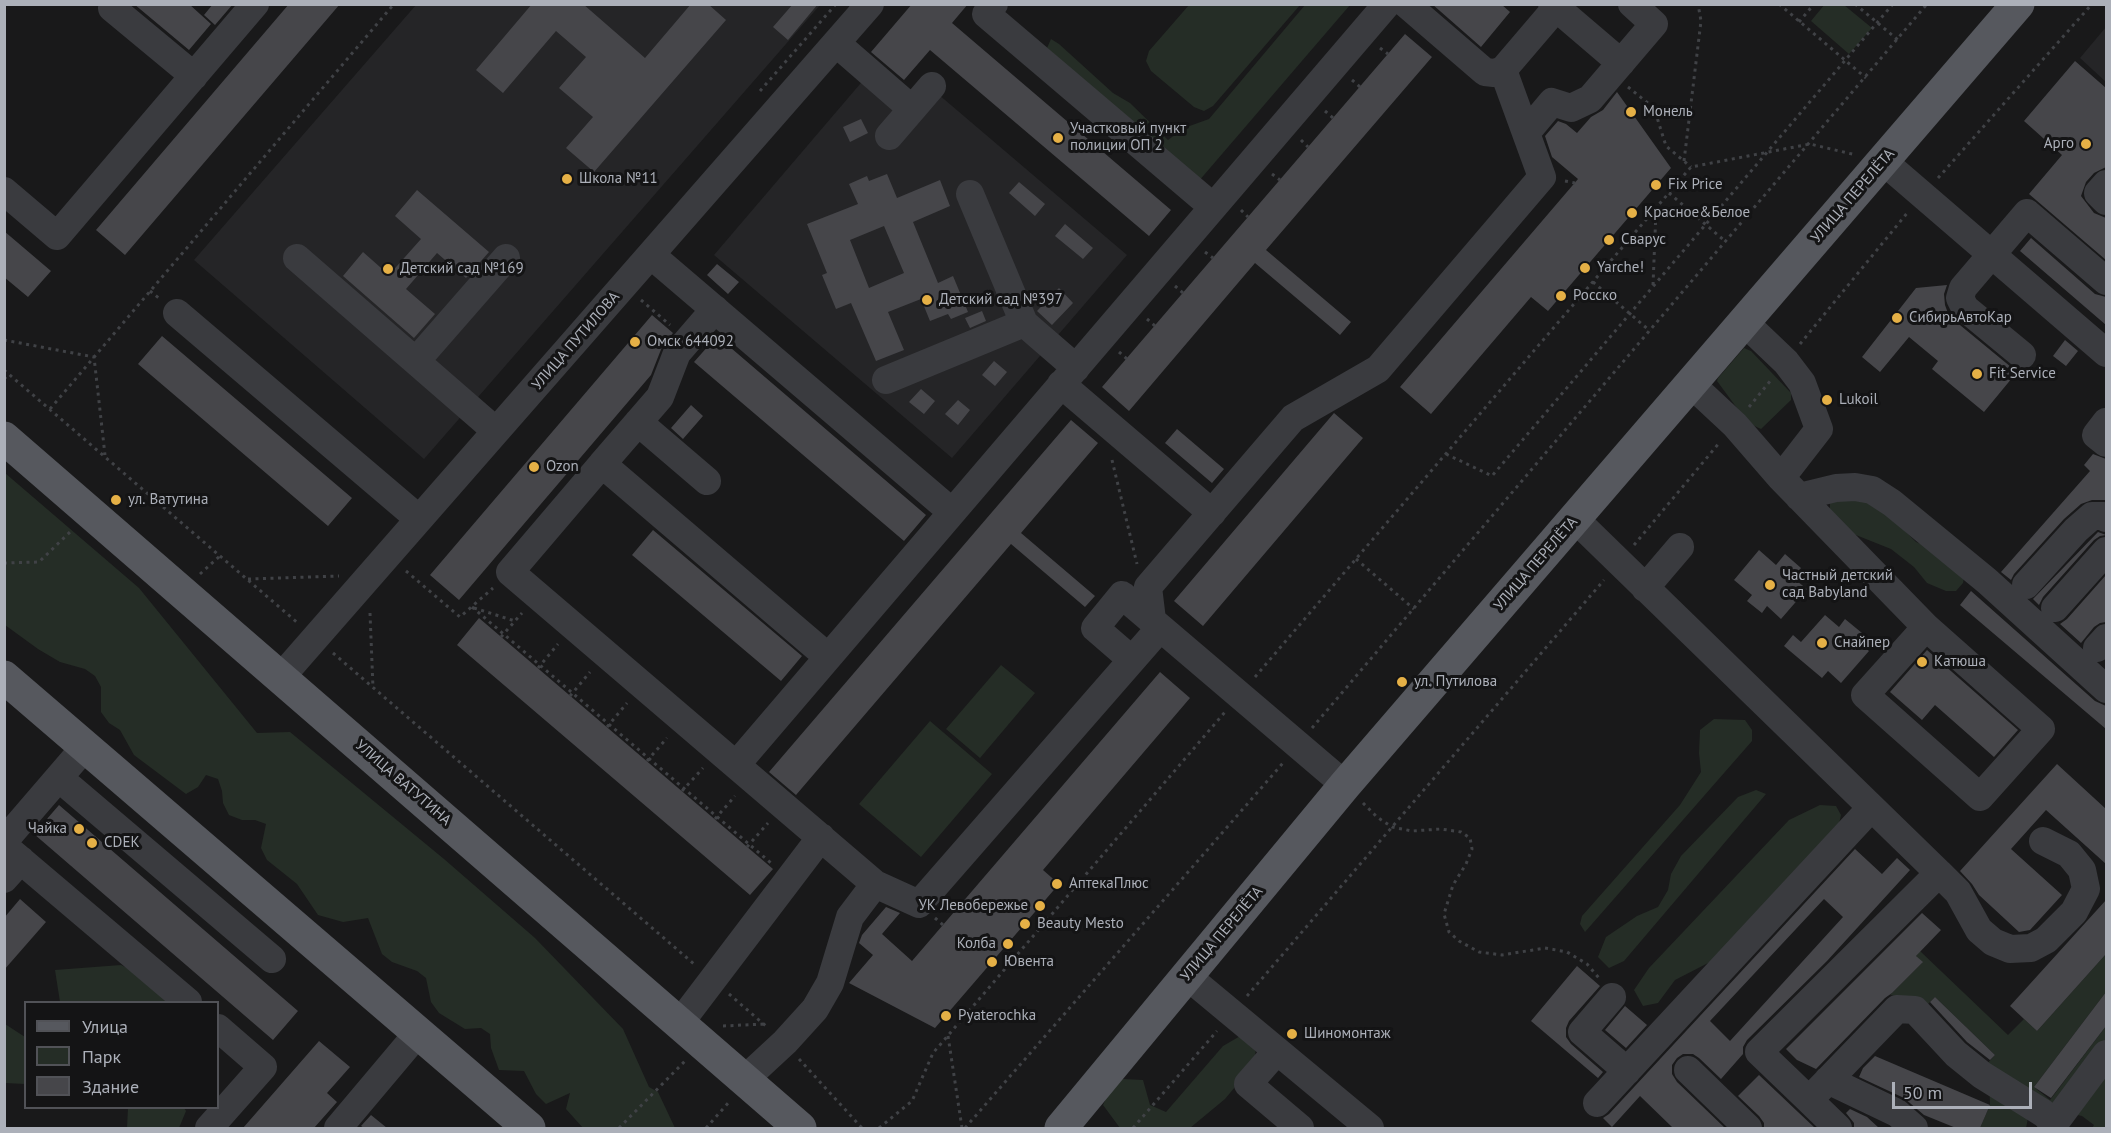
<!DOCTYPE html>
<html>
<head>
<meta charset="utf-8">
<style>
	body { margin:0 }
	#map { position:relative; width:2111px; height:1133px; overflow:hidden; background:#19191a; font-family:"PT Sans",sans-serif }
	canvas { display:block }
	.frame { position:absolute; inset:0; border:6px solid #acb0b9; pointer-events:none }
	.legend { position:absolute; left:24px; top:1001px; width:195px; height:108px; box-sizing:border-box; background:#141415; border:2px solid #515257; margin:0; padding:8px 10px; list-style:none; font-size:18px; color:#acb0b9 }
	.legend li { display:flex; align-items:center; gap:12px; height:30px }
	.legend b { width:30px; border:2px solid #515257 }
	.scale { position:absolute; left:1892px; top:1082px; width:140px; height:27px; box-sizing:border-box; border:3px solid #acb0b9; border-top:0; padding-left:8px; font-size:18px; line-height:21px; white-space:nowrap; color:#acb0b9; -webkit-text-stroke:4px #141415; paint-order:stroke }
</style>
</head>
<body>
<div id="map">
<canvas width="2111" height="1133"></canvas>
<div class="frame"></div>
<ul class="legend">
<li><b style="height:8px;background:#56585e"></b>Улица</li>
<li><b style="height:16px;background:#252d26"></b>Парк</li>
<li><b style="height:16px;background:#46464a"></b>Здание</li>
</ul>
<div class="scale">50 m</div>
</div>
<script>
const g = document.querySelector('canvas').getContext('2d');
g.lineJoin = 'round';
function fill(path, color) { g.fillStyle = color; g.fill(path, 'evenodd'); }
const toPath = rows => new Path2D(rows.map(r => 'M' + r).join(''));
function trace(path, color, width, dash) { g.strokeStyle = color; g.lineWidth = width; g.lineCap = dash ? 'butt' : 'round'; g.setLineDash(dash || []); g.stroke(path); }
function drawText(font, color, halo, rows, align = 'center') {
  g.font = font + ' "PT Sans",sans-serif'; g.lineWidth = 6; g.setLineDash([]); g.textBaseline = 'middle'; g.strokeStyle = halo; g.fillStyle = color; for (const [text, x, y, turn = 0] of rows) {
    g.save(); g.translate(x, y); g.rotate((+turn || 0) * Math.PI / 180); g.textAlign = isNaN(turn) ? turn : align; if (halo) g.strokeText(text, 0, 0); g.fillText(text, 0, 0); g.restore();
  }
}
fill(toPath([
	[416,5,820,5,424,459,194,260],
	[2106,27,2106,82,2080,58],
	[866,77,915,119,938,94,1127,255,952,458,714,255]
]), '#252527');
fill(toPath([
	[1825,4,1844,5,1872,28,1849,54,1811,21],
	[1189,5,1189,4,1300,5,1213,106,1204,111,1194,107,1151,71,1146,61,1149,51],
	[1305,5,1350,5,1198,182,1047,48,1051,39,1059,44,1113,93,1130,103,1168,140,1184,128,1209,119],
	[1744,348,1751,351,1791,393,1791,400,1761,429,1748,423,1717,381,1718,378],
	[5,473,139,588,257,733,290,732,444,859,535,938,623,1029,649,1087,658,1092,675,1128,583,1128,566,1109,570,1093,546,1104,536,1094,524,1071,499,1070,491,1048,490,1034,481,1028,465,1029,439,1013,431,1002,426,978,417,971,392,962,382,954,368,918,343,922,318,915,297,884,267,860,261,848,266,824,255,820,242,820,229,815,223,803,222,791,218,779,206,775,198,787,186,794,134,755,120,730,109,723,101,712,101,687,95,676,85,669,60,662,38,649,5,625],
	[1855,493,1889,515,1916,542,1952,557,1965,573,1963,583,1956,591,1946,591,1927,583,1914,567,1891,549,1851,533,1830,511,1830,501],
	[1001,665,1035,693,980,758,946,729],
	[1714,719,1745,720,1752,730,1752,741,1585,932,1580,924,1582,916,1680,805,1701,772,1699,753,1700,730],
	[930,721,992,774,921,857,859,804],
	[1756,790,1766,794,1624,961,1609,968,1598,957,1606,937,1637,916,1658,907,1668,890,1671,874,1681,856,1738,797],
	[1820,805,1836,806,1841,815,1839,824,1710,962,1675,980,1658,1003,1643,1006,1634,990,1649,968,1789,820],
	[1920,951,2008,1035,2024,1019,2037,1031,2106,954,2106,992,2034,1087,2050,1100,2106,1026,2106,1128,2092,1128,2094,1125,2082,1116,2073,1114,2029,1113,2026,1128,1980,1128,1990,1105,1989,1072,1985,1066,1995,1055,1935,997,1925,1007,1907,998,1890,995,1922,963,1916,956],
	[121,965,159,983,176,1002,60,1002,55,970],
	[5,1024,25,1037,25,1084,5,1083],
	[1242,1035,1256,1048,1254,1064,1225,1099,1190,1128,1120,1128,1103,1105,1110,1090,1123,1079,1143,1080,1150,1105,1166,1112,1223,1046],
	[128,1108,184,1108,186,1111,179,1128,127,1128]
]), '#252d26');
fill(toPath([
	[134,4,189,4,211,24,189,50],
	[213,4,233,4,215,25,204,15],
	[289,4,340,4,125,255,96,230],
	[532,4,583,4,645,58,691,4,708,4,726,20,594,172,566,148,593,117,559,88,586,57,556,31,503,93,476,70],
	[793,4,818,4,788,40,773,27],
	[912,4,968,4,952,23,1171,210,1149,236,930,50,904,80,871,52],
	[1432,4,1501,4,1510,12,1481,47],
	[1405,34,1432,57,1266,250,1351,322,1340,335,1255,263,1129,411,1102,387],
	[2075,61,2106,88,2106,167,2094,173,2086,182,2081,196,2094,213,2106,218,2106,260,2029,194,2062,155,2024,121],
	[1617,92,1671,168,1548,311,1531,297,1431,414,1400,387,1578,179,1552,157,1545,136,1558,121,1566,124,1577,133,1591,117,1603,110],
	[861,119,868,133,850,142,843,127],
	[887,174,897,198,940,180,950,206,913,222,938,283,953,276,968,312,951,319,948,314,930,321,921,299,888,312,904,350,876,361,851,303,836,309,822,275,827,273,807,224,858,204,849,184,867,176,869,181],
	[884,226,904,273,869,288,850,240],
	[1019,182,1045,204,1035,216,1009,193],
	[417,190,489,252,466,278,437,253,406,289,435,314,414,338,343,276,363,252,389,275,421,239,395,216],
	[1065,224,1093,248,1083,259,1055,236],
	[4,231,51,271,28,297,4,277],
	[2031,238,2095,294,2106,297,2106,325,2020,251],
	[717,264,739,282,728,294,707,275],
	[1947,285,1944,294,1945,305,1949,316,2017,372,1984,412,1932,369,1938,361,1909,337,1880,372,1862,357,1916,288],
	[1059,288,1073,303,1052,325,1037,311],
	[982,311,986,321,970,328,965,318],
	[652,315,673,333,662,347,651,375,459,600,430,575],
	[162,336,352,498,328,526,138,364],
	[717,336,926,515,904,541,694,362],
	[2065,340,2078,351,2066,366,2053,356],
	[994,361,1007,372,995,386,982,375],
	[921,389,935,401,924,414,909,402],
	[958,400,970,410,958,425,945,414],
	[691,405,703,416,683,439,671,428],
	[1334,413,1363,438,1203,626,1174,601],
	[1071,420,1098,443,1021,533,1095,596,1085,607,1011,544,796,795,769,772],
	[1177,429,1224,469,1212,483,1165,443],
	[2093,454,2106,459,2106,500,2092,500,2081,504,2064,519,2014,574,2011,580,2001,572,2090,471,2084,465],
	[653,530,802,656,781,681,632,555],
	[2098,532,2106,535,2100,536,2094,540,2043,597,2039,605,2033,599],
	[1759,550,1776,565,1785,554,1801,568,1793,578,1807,589,1781,619,1767,606,1762,613,1747,601,1752,595,1734,580],
	[2106,575,2106,622,2100,623,2094,627,2081,643,2060,624,2067,619],
	[1971,591,2095,701,2106,706,2106,729,1960,605],
	[1825,615,1839,627,1845,619,1862,633,1856,640,1869,651,1841,683,1828,671,1822,678,1784,646,1793,635,1801,642],
	[479,618,773,869,750,895,457,645],
	[1927,650,2018,730,1994,757,1935,705,1922,720,1890,692],
	[1160,672,1190,698,1043,870,1059,884,935,1028,849,983,873,955,859,943,862,935,886,907,900,913,882,934,912,961],
	[2057,764,2106,809,2106,864,2046,810,2011,849,2062,895,2030,930,2019,932,1979,895,1972,884,1960,871],
	[59,805,298,1011,273,1040,34,834],
	[1855,849,1882,874,1897,858,1910,870,1827,961,1747,1040,1743,1047,1743,1054,1721,1079,1699,1058,1693,1054,1683,1054,1677,1058,1672,1065,1672,1074,1677,1082,1725,1128,1673,1128,1640,1096,1612,1127,1603,1118,1609,1114],
	[1824,899,1843,917,1730,1041,1710,1021],
	[20,899,46,922,4,970,4,918],
	[2106,900,2106,954,2037,1031,2010,1006],
	[1922,913,1941,930,1916,956,1923,962,1892,993,1885,998,1816,1069,1797,1060,1786,1049],
	[1577,966,1600,986,1569,1021,1566,1028,1566,1037,1571,1044,1603,1072,1598,1078,1531,1021],
	[2106,992,2106,1026,2051,1098,2034,1087],
	[1935,997,1995,1055,1990,1060,1967,1042,1930,1002],
	[1625,1006,1647,1025,1626,1048,1605,1030],
	[319,1041,350,1067,327,1093,337,1102,314,1128,243,1128],
	[1875,1056,1990,1105,1980,1128,1956,1128,1924,1115,1904,1098,1859,1077,1863,1068],
	[1759,1075,1798,1112,1815,1128,1764,1128,1764,1123,1759,1116,1738,1096],
	[1850,1109,1867,1117,1879,1128,1854,1128,1854,1123,1846,1113],
	[371,1115,387,1128,364,1128,361,1126]
]), '#46464a');
trace(toPath([
	[1779,4,1866,78],
	[1855,4,1898,40],
	[1799,22,1814,4],
	[1380,48,1388,54],
	[1352,80,1360,87],
	[1628,87,1654,108,1666,146,1691,167],
	[760,91,836,4],
	[1325,111,1333,118],
	[1301,140,1308,147],
	[1684,161,1701,21,1698,4],
	[1272,174,1280,180],
	[1938,178,2092,4],
	[1565,181,1575,183],
	[1669,193,1726,242],
	[1241,210,1248,217],
	[1205,252,1213,258],
	[1593,282,1650,331],
	[1653,285,1656,211],
	[1175,286,1183,293],
	[150,291,160,299],
	[641,300,670,325],
	[1147,319,1155,326],
	[4,340,94,357,105,455],
	[1800,344,1908,212],
	[1119,352,1127,359],
	[4,370,299,624],
	[4,379,9,374],
	[1749,407,1771,380],
	[50,409,394,4],
	[1446,454,1492,476,1893,4],
	[1112,460,1137,564],
	[1634,545,1720,442],
	[1356,559,1414,609],
	[4,563,39,562,71,531],
	[406,571,460,617,493,588],
	[200,574,220,556],
	[248,579,339,576],
	[472,607,771,863],
	[474,608,515,621],
	[370,613,373,688],
	[501,637,522,613],
	[333,653,694,964],
	[538,668,558,644],
	[1255,677,1691,167,1810,144,1856,155],
	[570,696,590,672],
	[607,727,627,703],
	[1312,728,1927,4],
	[647,761,667,738],
	[682,791,703,768],
	[1363,803,1377,817,1392,827,1412,831,1441,829,1461,832,1470,838,1472,849,1466,864,1453,885,1444,914,1449,932,1459,941,1479,952,1502,955,1545,948,1567,952,1587,964,1599,978],
	[715,819,735,796],
	[747,847,768,823],
	[935,918,943,925],
	[729,994,767,1027],
	[1247,996,1604,580],
	[723,1026,764,1024],
	[948,1036,962,1128],
	[799,1059,862,1128],
	[619,1128,685,1061],
	[706,1128,730,1101],
	[879,1128,912,1101,933,1053,1225,712],
	[965,1128,1283,763],
	[1133,1128,1217,1031]
]), '#404246', 3, [3, 4.5]);
trace(toPath([
	[994,4,986,14,1213,207],
	[1406,4,1485,72,1494,73,1503,70,1556,8],
	[1552,4,1621,63],
	[112,8,194,76],
	[836,43,912,109],
	[1526,133,1552,102,1571,108,1590,99,1654,24,1632,4],
	[889,136,932,86],
	[1883,161,2106,353],
	[2106,184,2098,193,2106,201],
	[4,191,57,236,255,4],
	[651,255,952,512],
	[297,258,496,431],
	[715,309,677,353,660,397,602,464,828,657],
	[177,313,419,519],
	[1744,322,1786,362,1802,383,1819,429,1781,478],
	[1024,323,1076,368],
	[2022,355,1965,308,1960,298,1963,288,2027,213,2106,281],
	[416,361,506,258],
	[886,380,1024,323,970,194],
	[1061,384,1212,513],
	[1691,384,1735,425,1781,478,1926,627,2041,729,1980,797,1865,695,1926,627],
	[638,422,707,481],
	[2106,422,2096,435,2106,443],
	[602,464,510,572,875,884],
	[1799,497,1836,488,1855,487,1872,490,1892,503,1987,581,2106,689],
	[1575,519,1939,873,1759,1052,1809,1100,1897,1009,1915,1010,1956,1054,1982,1075,2043,1113,2055,1123],
	[2026,585,2076,530,2092,516,2104,516,2106,518],
	[1645,588,1680,547],
	[2055,608,2106,551],
	[1152,620,1148,587,1293,418,1378,369,1542,177,1503,70],
	[2097,648,2106,638],
	[1132,660,1095,628,1122,595,1345,785],
	[281,677,870,4],
	[736,765,1387,4],
	[59,778,272,959],
	[4,841,85,747],
	[4,846,188,1002],
	[1939,873,1958,892,1979,930,1993,942,2010,949,2031,948,2046,940,2074,912,2086,889,2082,870,2069,854,2043,841],
	[4,879,21,860],
	[1187,976,1370,1128],
	[1612,997,1582,1032,1627,1071],
	[679,1024,821,837],
	[1276,1052,1248,1084,1300,1128],
	[1688,1070,1748,1128],
	[744,1080,785,1042,815,1009,830,983,850,917,875,884,919,904,1160,628],
	[1828,1080,1897,1113,1914,1128],
	[1809,1100,1838,1128],
	[1597,1103,1871,808],
	[209,1128,263,1067,218,1028],
	[338,1128,418,1033],
	[2051,1128,2106,1054]
]), '#3a3b3f', 28);
trace(toPath([
	[4,438,800,1128],
	[4,677,529,1128],
	[1061,1128,1345,785,2018,4]
]), '#56585e', 33);
for (const [x, y, r, color] of [
	[1631,112,6,"#e5b046"],
	[1058,138,6,"#e5b046"],
	[2086,144,6,"#e5b046"],
	[567,179,6,"#e5b046"],
	[1656,185,6,"#e5b046"],
	[1632,213,6,"#e5b046"],
	[1609,240,6,"#e5b046"],
	[1585,268,6,"#e5b046"],
	[388,269,6,"#e5b046"],
	[1561,296,6,"#e5b046"],
	[927,300,6,"#e5b046"],
	[1897,318,6,"#e5b046"],
	[635,342,6,"#e5b046"],
	[1977,374,6,"#e5b046"],
	[1827,400,6,"#e5b046"],
	[534,467,6,"#e5b046"],
	[116,500,6,"#e5b046"],
	[1770,585,6,"#e5b046"],
	[1822,643,6,"#e5b046"],
	[1922,662,6,"#e5b046"],
	[1402,682,6,"#e5b046"],
	[79,829,6,"#e5b046"],
	[92,843,6,"#e5b046"],
	[1057,884,6,"#e5b046"],
	[1040,906,6,"#e5b046"],
	[1025,924,6,"#e5b046"],
	[1008,944,6,"#e5b046"],
	[992,962,6,"#e5b046"],
	[946,1016,6,"#e5b046"],
	[1292,1034,6,"#e5b046"]
]) { const dot = new Path2D(); dot.arc(x, y, r, 0, 2 * Math.PI); g.fillStyle = color; g.fill(dot); trace(dot, '#141415', 2); }
drawText('15px', '#acb0b9', '#141415', [
	["Монель",1643,112],
	["Участковый пункт",1070,129],
	["полиции ОП 2",1070,146],
	["Арго",2074,144,"right"],
	["Школа №11",579,179],
	["Fix Price",1668,185],
	["Красное&Белое",1644,213],
	["Сварус",1621,240],
	["Yarche!",1597,268],
	["Детский сад №169",400,269],
	["Росско",1573,296],
	["Детский сад №397",939,300],
	["СибирьАвтоКар",1909,318],
	["Омск 644092",647,342],
	["Fit Service",1989,374],
	["Lukoil",1839,400],
	["Ozon",546,467],
	["ул. Ватутина",128,500],
	["Частный детский",1782,576],
	["сад Babyland",1782,593],
	["Снайпер",1834,643],
	["Катюша",1934,662],
	["ул. Путилова",1414,682],
	["Чайка",67,829,"right"],
	["CDEK",104,843],
	["АптекаПлюс",1069,884],
	["УК Левобережье",1028,906,"right"],
	["Beauty Mesto",1037,924],
	["Колба",996,944,"right"],
	["Ювента",1004,962],
	["Pyaterochka",958,1016],
	["Шиномонтаж",1304,1034]
], 'left');
drawText('15px', '#acb0b9', '#141415', [
	["УЛИЦА ПЕРЕЛЁТА",1853,196,-49],
	["УЛИЦА ПУТИЛОВА",576,341,-49],
	["УЛИЦА ПЕРЕЛЁТА",1536,564,-49],
	["УЛИЦА ВАТУТИНА",403,783,41],
	["УЛИЦА ПЕРЕЛЁТА",1222,934,-50]
]);
</script>
</body>
</html>
